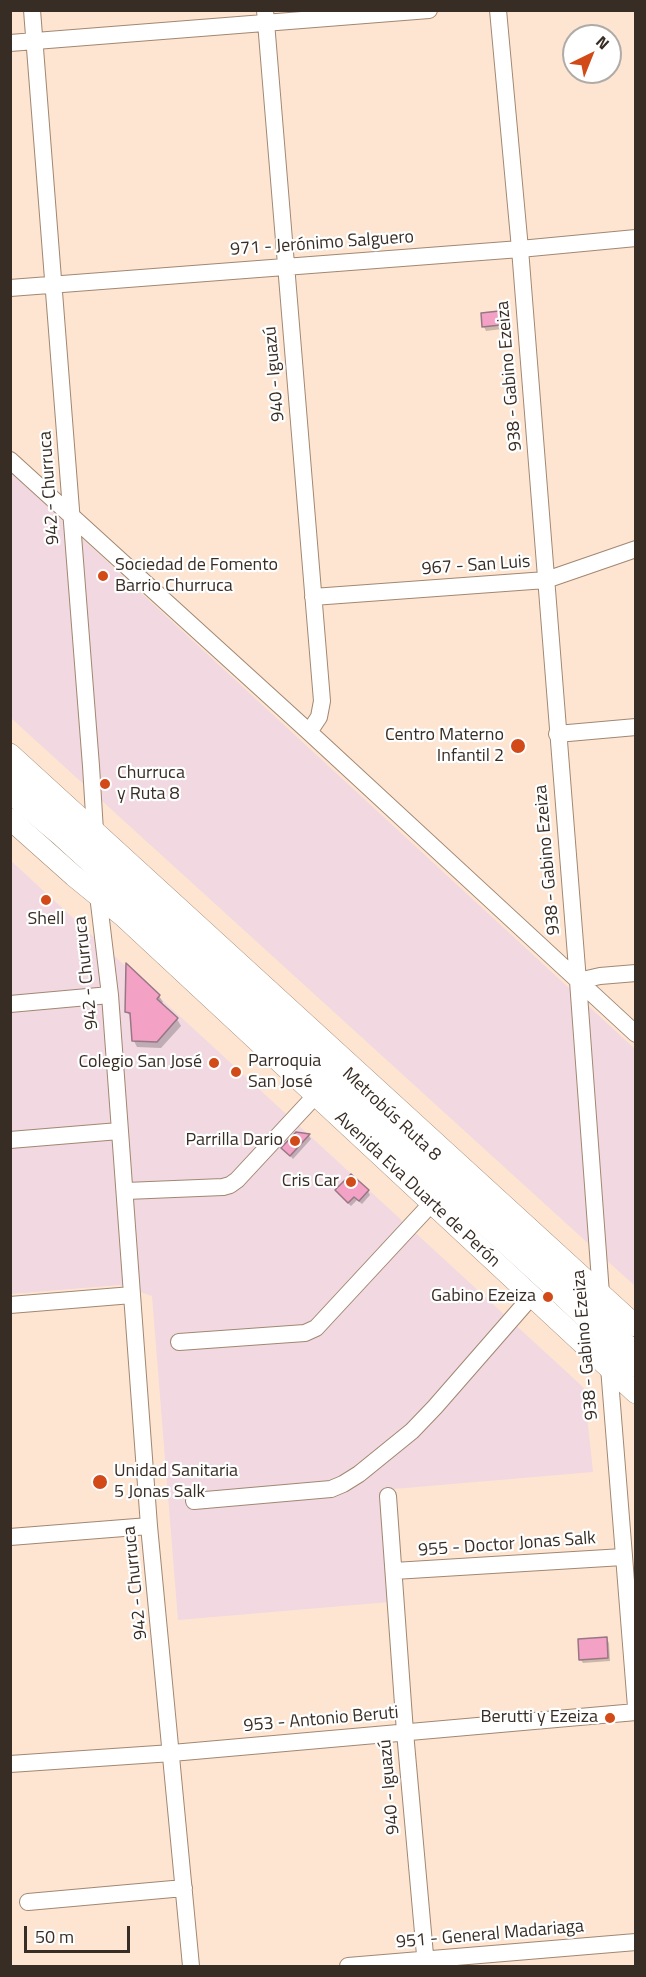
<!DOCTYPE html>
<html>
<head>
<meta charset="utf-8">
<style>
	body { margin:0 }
	#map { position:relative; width:646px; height:1977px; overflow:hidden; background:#fde5d2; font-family:"Titillium Web",sans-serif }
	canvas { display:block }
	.frame { position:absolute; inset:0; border:12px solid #382d24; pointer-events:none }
	.north { position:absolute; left:562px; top:24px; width:60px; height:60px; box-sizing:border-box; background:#fff; border:2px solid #afaba7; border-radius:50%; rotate:43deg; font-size:16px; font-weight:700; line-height:24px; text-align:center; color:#382d24 }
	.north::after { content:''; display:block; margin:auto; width:21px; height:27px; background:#d14a17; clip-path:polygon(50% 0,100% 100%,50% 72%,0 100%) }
	.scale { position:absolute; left:24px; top:1926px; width:106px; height:27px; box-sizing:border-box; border:3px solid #382d24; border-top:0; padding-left:8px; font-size:18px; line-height:21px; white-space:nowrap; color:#382d24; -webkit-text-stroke:4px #fff; paint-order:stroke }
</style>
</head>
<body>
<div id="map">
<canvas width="646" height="1977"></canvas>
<div class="frame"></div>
<div class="north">N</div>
<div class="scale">50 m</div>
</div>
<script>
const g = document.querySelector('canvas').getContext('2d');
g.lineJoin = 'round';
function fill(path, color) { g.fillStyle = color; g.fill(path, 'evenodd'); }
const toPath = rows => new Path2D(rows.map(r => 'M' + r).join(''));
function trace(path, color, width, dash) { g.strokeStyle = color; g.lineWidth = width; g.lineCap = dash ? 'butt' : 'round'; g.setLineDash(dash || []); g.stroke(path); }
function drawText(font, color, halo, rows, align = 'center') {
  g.font = font + ' "Titillium Web",sans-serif'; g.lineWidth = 4.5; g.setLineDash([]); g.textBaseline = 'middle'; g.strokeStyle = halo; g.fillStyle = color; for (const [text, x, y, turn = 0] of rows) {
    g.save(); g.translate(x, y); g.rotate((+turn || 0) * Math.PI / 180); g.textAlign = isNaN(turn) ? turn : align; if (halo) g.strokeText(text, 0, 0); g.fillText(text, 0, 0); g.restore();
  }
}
fill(toPath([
	[10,472,635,1049,635,1286,11,718],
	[10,860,584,1388,593,1472,381,1490,389,1602,178,1620,152,1296,119,1285,11,1294]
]), '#f1d8e1');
fill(toPath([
	[498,313,502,329,486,331,484,327],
	[159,996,163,1002,161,1004,177,1019,181,1026,161,1048,137,1047,134,1041,132,1018,126,1011],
	[296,1134,309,1136,311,1139,293,1159,283,1148],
	[368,1191,370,1195,362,1204,357,1200,351,1206,339,1194],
	[607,1639,609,1643,610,1661,583,1663,580,1659]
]), '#0003');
const building = toPath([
	[499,311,501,325,482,327,481,313,499,311],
	[126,963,160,995,157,999,178,1018,157,1042,132,1041,130,1013,125,1012,126,963],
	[296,1132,310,1134,290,1156,281,1148,296,1132],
	[351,1174,369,1190,359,1201,354,1197,348,1203,335,1190,351,1174],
	[607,1637,608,1658,579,1660,578,1639,607,1637]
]);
fill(building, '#f3a1c4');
trace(building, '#987784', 1.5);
const minor = toPath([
	[32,10,91,766,95,831,93,852,95,870,110,995,149,1526,191,1966],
	[265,10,322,701,319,717,309,732],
	[498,10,520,249,578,981,601,1294,607,1342,636,1707],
	[10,43,429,10],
	[10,288,520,249,636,238],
	[10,460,309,732,636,1034],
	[313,597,546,580,636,549],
	[557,734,636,727],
	[10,777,636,1350],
	[10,796,59,837,554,1291,636,1369],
	[578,981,600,976,636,973],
	[10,1004,110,995],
	[10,1140,119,1131],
	[126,1191,223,1187,230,1185,237,1180,315,1096],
	[10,1305,132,1295],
	[179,1342,305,1333,316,1328,431,1204],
	[388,1496,405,1732,426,1966],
	[194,1501,331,1489,343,1484,359,1474,412,1431,435,1407,531,1297],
	[10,1537,149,1526],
	[394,1571,623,1557],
	[10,1764,172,1753,636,1712],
	[28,1902,184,1888],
	[348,1966,636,1942]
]);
const major = toPath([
	[10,754,636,1326],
	[10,819,74,876,123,916,636,1393]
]);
trace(minor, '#a28771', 18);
trace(major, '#a28771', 22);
trace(minor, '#fff', 16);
trace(major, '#fff', 21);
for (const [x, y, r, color] of [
	[103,576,6,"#d14a17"],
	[518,746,8,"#d14a17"],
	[105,784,6,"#d14a17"],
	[46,900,6,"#d14a17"],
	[214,1063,6,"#d14a17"],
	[236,1072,6,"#d14a17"],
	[295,1141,6,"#d14a17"],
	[351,1182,6,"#d14a17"],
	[548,1297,6,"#d14a17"],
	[100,1482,8,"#d14a17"],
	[610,1718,6,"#d14a17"]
]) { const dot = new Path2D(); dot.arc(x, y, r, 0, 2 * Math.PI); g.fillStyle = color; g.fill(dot); trace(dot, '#fff', 2); }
drawText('18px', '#382d24', '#fff', [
	["971 - Jerónimo Salguero",322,244,-4],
	["940 - Iguazú",275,374,-95],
	["938 - Gabino Ezeiza",510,376,-95],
	["942 - Churruca",50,488,-94],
	["967 - San Luis",476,566,-4],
	["938 - Gabino Ezeiza",548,860,-95],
	["942 - Churruca",87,973,-96],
	["Metrobús Ruta 8",391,1115,43],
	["Avenida Eva Duarte de Perón",417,1190,43],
	["938 - Gabino Ezeiza",586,1345,-95],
	["955 - Doctor Jonas Salk",507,1545,-4],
	["942 - Churruca",136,1583,-96],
	["953 - Antonio Beruti",321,1720,-5],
	["940 - Iguazú",390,1787,-95],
	["951 - General Madariaga",490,1935,-5]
]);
drawText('18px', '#382d24', '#fff', [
	["Sociedad de Fomento",115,566,"left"],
	["Barrio Churruca",115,587,"left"],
	["Centro Materno",504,736],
	["Infantil 2",504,757],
	["Churruca",117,774,"left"],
	["y Ruta 8",117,795,"left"],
	["Shell",46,920,"center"],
	["Parroquia",248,1062,"left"],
	["San José",248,1083,"left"],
	["Colegio San José",202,1063],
	["Parrilla Dario",283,1141],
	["Cris Car",339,1182],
	["Gabino Ezeiza",536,1297],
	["Unidad Sanitaria",114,1472,"left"],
	["5 Jonas Salk",114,1493,"left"],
	["Berutti y Ezeiza",598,1718]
], 'right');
</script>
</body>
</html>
